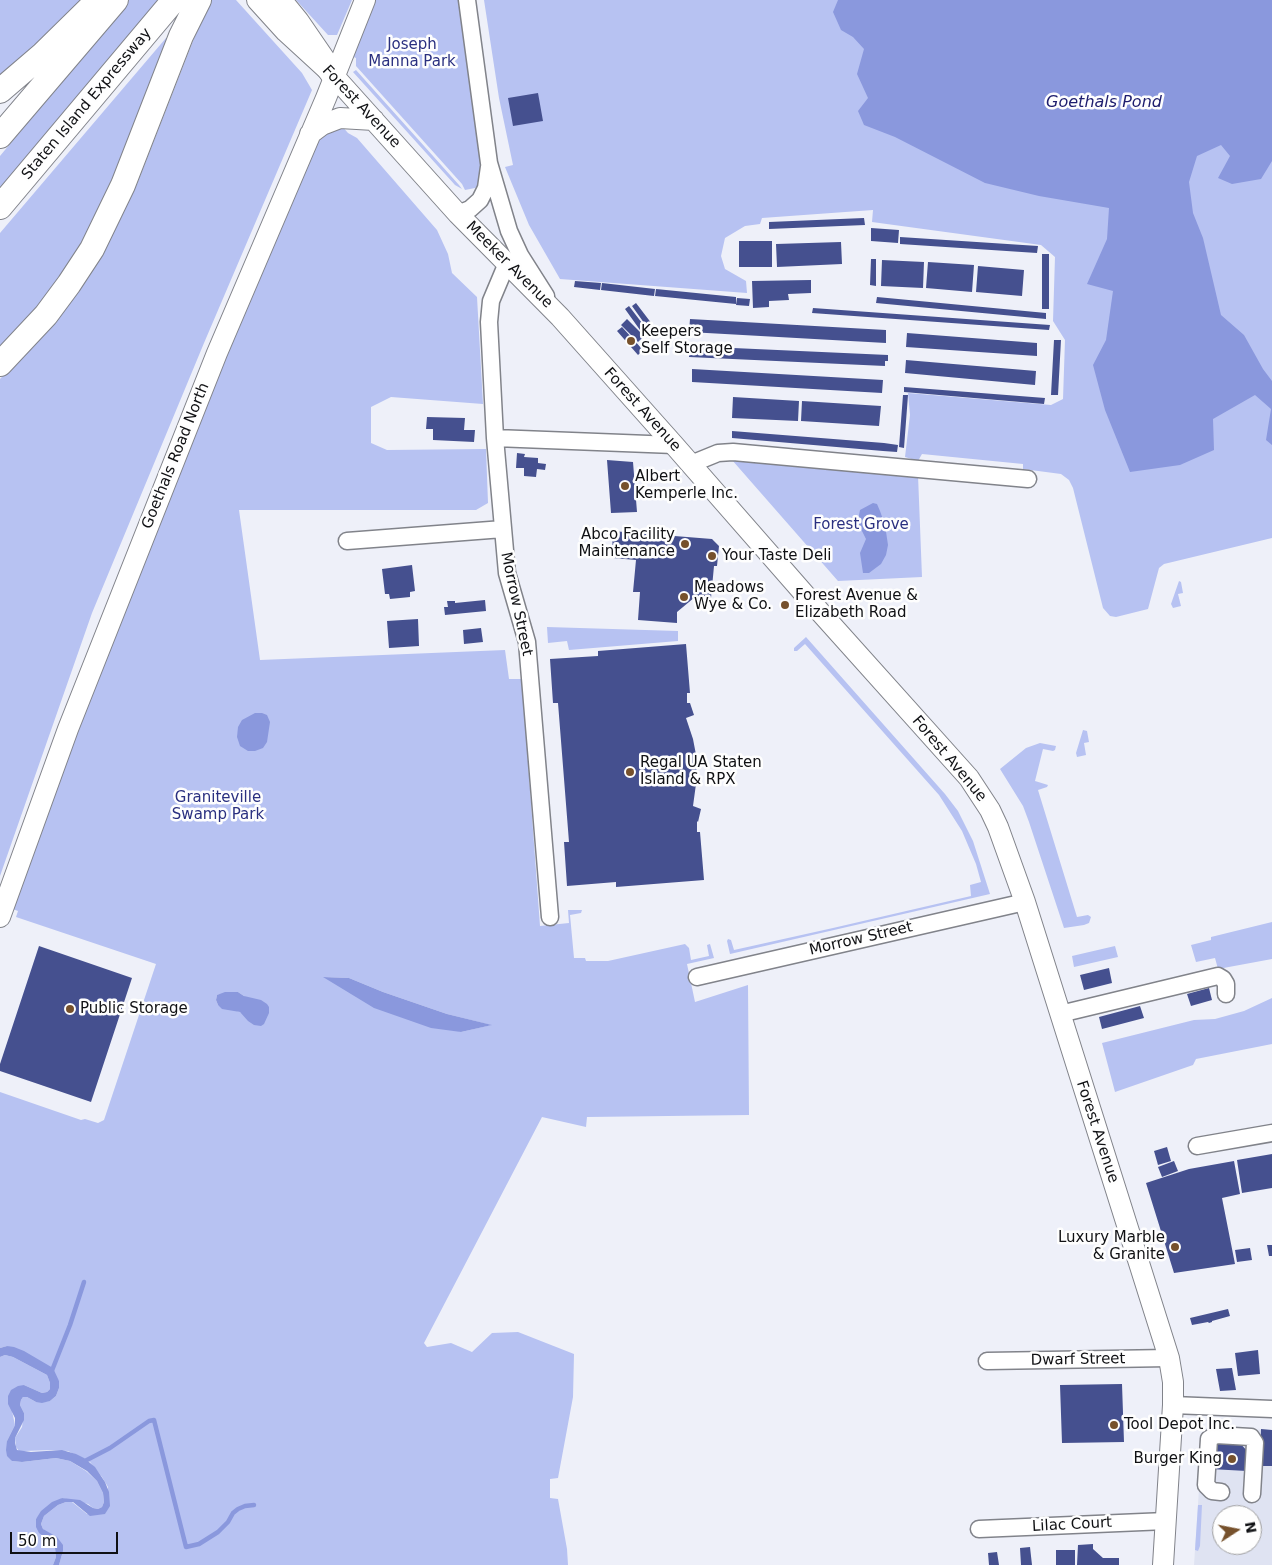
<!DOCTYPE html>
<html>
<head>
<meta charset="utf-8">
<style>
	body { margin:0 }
	#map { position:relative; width:1272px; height:1565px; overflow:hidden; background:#eef0f9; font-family:"DejaVu Sans",sans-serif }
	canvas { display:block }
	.north { position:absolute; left:1212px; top:1505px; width:50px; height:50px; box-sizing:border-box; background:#fefefe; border:1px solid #9f9fa0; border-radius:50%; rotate:79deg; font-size:14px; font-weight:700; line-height:20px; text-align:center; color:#101114 }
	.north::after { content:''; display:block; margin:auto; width:18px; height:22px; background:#76512c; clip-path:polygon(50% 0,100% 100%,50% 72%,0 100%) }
	.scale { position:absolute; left:10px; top:1532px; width:108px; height:22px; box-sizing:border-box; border:2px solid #101114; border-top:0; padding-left:6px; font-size:15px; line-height:18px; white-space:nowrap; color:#101114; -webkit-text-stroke:4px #fefefe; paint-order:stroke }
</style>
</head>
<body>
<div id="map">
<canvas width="1272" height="1565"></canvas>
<div class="north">N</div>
<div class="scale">50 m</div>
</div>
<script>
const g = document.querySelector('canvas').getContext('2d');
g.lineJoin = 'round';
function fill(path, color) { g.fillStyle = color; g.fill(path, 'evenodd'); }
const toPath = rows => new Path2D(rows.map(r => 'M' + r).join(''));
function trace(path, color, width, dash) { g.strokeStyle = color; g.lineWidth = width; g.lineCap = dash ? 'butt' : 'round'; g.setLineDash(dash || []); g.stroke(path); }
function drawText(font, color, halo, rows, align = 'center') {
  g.font = font + ' "DejaVu Sans",sans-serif'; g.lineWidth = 5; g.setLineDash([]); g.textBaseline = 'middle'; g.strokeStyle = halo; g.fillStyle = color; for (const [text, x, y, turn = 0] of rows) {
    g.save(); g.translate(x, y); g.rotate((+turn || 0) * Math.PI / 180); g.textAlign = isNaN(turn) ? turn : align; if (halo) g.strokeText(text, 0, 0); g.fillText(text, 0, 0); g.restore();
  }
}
fill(toPath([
	[1203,1428,1272,1430,1272,1565,1194,1565],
	[1222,1515,1252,1515,1252,1545,1222,1545]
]), '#dfe3f2');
fill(toPath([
	[0,0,87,0,55,35,0,75],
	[129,0,161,0,0,190,0,156],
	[209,0,236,0,302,73,312,90,204,343,92,613,0,876,0,379,61,314,93,268,137,184],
	[296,0,352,0,337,35,328,35],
	[376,0,458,0,483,172,480,184,475,188,465,190,462,184,356,66,356,58,351,56],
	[484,0,1272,0,1272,538,1164,564,1159,568,1148,609,1116,617,1110,616,1103,608,1073,488,1069,480,1061,474,1023,469,1023,464,922,454,918,461,905,457,910,415,908,393,1051,405,1063,399,1065,340,1053,321,1055,257,1041,245,872,222,873,210,762,218,760,224,745,226,725,238,721,256,725,269,746,281,747,293,560,279,529,225,505,167,513,165,499,98],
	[166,38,173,41,80,257,0,354,0,233],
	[356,70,459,185,462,189,455,185,353,72],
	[341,125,348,133,357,138,437,230,448,254,452,273,477,297,483,404,391,397,371,407,371,443,387,450,486,449,488,503,476,510,239,510,260,660,505,650,509,679,522,679,540,926,569,923,568,910,582,910,581,913,570,915,574,958,585,958,586,961,608,961,685,944,689,948,691,960,709,956,707,945,710,944,714,958,687,964,695,1002,748,985,749,1115,587,1117,586,1127,542,1117,424,1343,427,1347,451,1343,472,1352,492,1333,518,1332,574,1354,573,1397,558,1478,550,1479,550,1498,558,1499,567,1549,568,1565,59,1565,63,1551,43,1529,41,1524,44,1516,58,1505,66,1502,72,1502,87,1514,105,1514,108,1487,102,1477,90,1462,68,1451,52,1450,24,1451,19,1451,16,1447,15,1438,22,1427,24,1413,20,1405,21,1400,23,1397,27,1397,36,1402,50,1401,56,1396,59,1388,59,1381,7,1346,0,1348,0,1092,81,1120,85,1119,98,1123,104,1120,156,964,16,917,18,911,10,908,89,696,314,140],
	[324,977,349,978,383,992,447,1014,491,1025,461,1032],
	[238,992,244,996,264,1021,264,1024,240,1012,218,1005,216,1000,217,995],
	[732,460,918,475,922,577,838,581],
	[1179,581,1181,582,1183,593,1178,594,1181,606,1173,608,1171,604],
	[547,627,678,631,678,641,569,650,567,641,548,643],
	[806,637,945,794,958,811,973,841,990,894,730,954,727,941,728,939,731,940,734,950,833,928,971,896,970,885,981,882,976,864,962,831,939,795,805,644,797,651,794,651,794,648],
	[1083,730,1087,731,1089,742,1084,743,1086,755,1077,757,1076,753],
	[1040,743,1056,746,1055,750,1053,751,1043,749,1035,781,1048,785,1047,787,1038,790,1077,917,1088,915,1091,917,1089,923,1084,925,1064,928,1029,822,1023,806,1000,769,1026,748],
	[1272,922,1272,959,1218,969,1215,958,1196,962,1191,945,1211,940,1211,937],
	[1115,946,1118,957,1074,967,1072,956],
	[1272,998,1272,1044,1196,1059,1193,1065,1115,1092,1102,1043,1194,1020,1215,1019,1244,1011],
	[5,1355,13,1357,47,1375,50,1383,50,1389,47,1392,42,1393,24,1385,12,1411,15,1425,7,1441,12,1461,22,1462,56,1458,70,1461,86,1471,97,1481,103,1493,104,1502,102,1507,98,1509,93,1508,88,1504,62,1498,36,1519,46,1540,53,1543,55,1548,56,1557,53,1565,0,1565,0,1357],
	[1198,1505,1202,1505,1200,1546,1198,1551,1195,1550]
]), '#b7c2f2');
fill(toPath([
	[838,0,1272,0,1272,161,1261,179,1232,184,1218,178,1230,156,1221,145,1197,156,1189,182,1193,213,1203,238,1221,315,1244,335,1263,369,1272,381,1272,445,1266,440,1271,409,1255,395,1213,419,1214,450,1180,465,1130,472,1105,410,1093,365,1106,340,1113,291,1087,284,1107,239,1109,208,1039,196,985,183,895,137,864,125,858,111,868,98,857,74,864,49,853,37,841,30,833,12],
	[873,503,877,504,880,511,885,525,888,545,886,555,881,564,869,573,863,573,860,553,866,539,859,525,859,515,860,510],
	[255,713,262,713,267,715,270,722,267,742,263,748,255,751,248,751,240,746,237,737,238,727,242,720],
	[323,977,349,978,383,992,447,1014,492,1025,461,1032,431,1028,374,1008],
	[225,992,238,992,244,996,261,1000,267,1004,269,1007,269,1013,264,1024,261,1026,254,1025,248,1021,240,1012,222,1009,218,1005,216,1000,217,995],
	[7,1346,14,1347,24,1351,53,1368,59,1381,59,1388,56,1396,50,1401,42,1403,36,1402,27,1397,23,1397,21,1400,20,1405,24,1413,24,1420,15,1438,15,1443,17,1450,31,1452,62,1450,76,1454,84,1458,95,1467,105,1482,109,1492,110,1506,105,1514,90,1516,73,1502,66,1502,58,1505,44,1516,41,1524,43,1529,57,1537,63,1545,63,1551,59,1565,53,1565,56,1557,55,1548,53,1543,39,1533,36,1527,36,1519,41,1511,52,1502,62,1498,80,1500,93,1508,98,1509,102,1507,104,1502,103,1493,97,1481,87,1471,70,1461,56,1458,22,1462,12,1461,7,1456,6,1450,7,1441,15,1425,15,1418,8,1404,8,1396,11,1390,18,1386,24,1385,42,1393,47,1392,50,1389,50,1383,47,1375,13,1357,5,1355,0,1357,0,1348]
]), '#8a98dd');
trace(toPath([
	[51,1373,70,1325,84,1282],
	[83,1462,110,1448,149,1421,154,1420,186,1547,199,1544,218,1532,228,1522,233,1513,238,1509,245,1506,254,1505]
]), '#8a98dd', 4.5);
fill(toPath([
	[538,93,543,121,513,126,508,98],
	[864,218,865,225,769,229,769,222],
	[871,228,899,230,898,243,871,241],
	[900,237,1038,246,1037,253,900,244],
	[739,241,772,241,772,267,739,267],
	[841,242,842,264,777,267,776,244],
	[1042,254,1049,254,1049,309,1042,309],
	[871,259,876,259,876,286,870,285],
	[882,260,924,262,923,288,881,286],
	[928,262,974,265,972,292,926,288],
	[978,266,1024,270,1022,296,976,292],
	[811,280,811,293,788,294,789,300,769,301,769,307,753,308,752,281],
	[575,281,601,283,600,290,574,287],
	[602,283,655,289,654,296,601,290],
	[656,289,736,297,736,304,655,296],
	[877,297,1046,313,1046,319,876,303],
	[737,298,750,299,749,306,736,305],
	[636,303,652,324,647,327,632,306],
	[629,306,645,327,640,330,625,309],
	[813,308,1050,325,1049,330,812,313],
	[627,319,644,336,638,342,621,325],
	[690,319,886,330,886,343,689,332],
	[622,327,643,350,638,355,617,331],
	[907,333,1037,343,1037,356,906,347],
	[1054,340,1061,340,1058,395,1051,395],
	[689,346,888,355,888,361,885,361,885,366,689,357],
	[906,360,1036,371,1035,385,905,373],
	[692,369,883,380,882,393,692,382],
	[904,387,1045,398,1044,404,904,392],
	[903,395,908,395,904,448,899,447],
	[733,397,799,401,798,421,732,418],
	[802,401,881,406,879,426,801,421],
	[427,417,465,418,464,430,475,430,474,442,433,440,433,429,426,429],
	[732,431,884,443,898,445,897,452,883,451,732,438],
	[517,453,525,454,524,457,538,458,538,463,546,464,545,470,537,469,536,477,524,476,524,468,516,468],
	[607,460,633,462,637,512,611,513],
	[612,531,712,539,719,546,717,566,714,566,711,598,695,597,677,612,677,623,638,620,640,592,633,592,636,560,613,558],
	[412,565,415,591,410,592,410,597,390,599,389,594,385,594,382,569],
	[485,600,486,611,445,615,444,607,448,607,447,601,455,601,455,603],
	[418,619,419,646,389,648,387,621],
	[481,628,483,642,464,644,463,630],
	[686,644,690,693,687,693,687,703,690,703,694,715,686,718,693,739,697,760,696,784,693,806,701,809,698,822,697,821,697,832,700,832,704,880,616,887,616,882,567,886,564,842,569,842,558,703,553,703,550,659,598,656,598,651],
	[39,946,132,978,91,1102,0,1071,0,1064],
	[1109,968,1112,983,1084,990,1080,975],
	[1209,988,1212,1000,1191,1006,1187,994],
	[1140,1006,1144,1018,1102,1029,1099,1017],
	[1167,1147,1171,1161,1158,1165,1154,1151],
	[1272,1154,1272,1188,1242,1193,1237,1160],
	[1174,1161,1178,1171,1162,1177,1158,1167],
	[1234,1161,1240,1194,1222,1198,1235,1264,1174,1273,1146,1183,1189,1169],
	[1267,1245,1272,1245,1272,1256,1269,1256],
	[1250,1248,1252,1260,1237,1262,1235,1250],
	[1228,1309,1230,1316,1212,1321,1212,1322,1209,1323,1208,1322,1192,1325,1190,1318],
	[1258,1350,1260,1374,1238,1376,1235,1353],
	[1232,1368,1236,1390,1220,1391,1216,1369],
	[1122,1384,1124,1442,1062,1443,1060,1385],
	[1261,1429,1272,1430,1272,1466,1260,1466],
	[1224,1439,1237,1440,1249,1453,1247,1471,1210,1469,1211,1450],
	[1093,1544,1093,1549,1103,1558,1119,1558,1119,1565,1077,1565,1078,1545],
	[1030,1547,1032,1565,1021,1565,1020,1548],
	[1056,1550,1075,1550,1075,1565,1056,1565],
	[997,1552,999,1565,989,1565,988,1553]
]), '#45508f');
const minor = toPath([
	[467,0,489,163,509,231,520,255,546,296],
	[458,214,470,209,480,200,486,188,489,167],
	[507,263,491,301,489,322,495,438,507,573,527,642,550,917],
	[495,438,674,445],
	[691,464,718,453,733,452,1028,479],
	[347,541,503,529],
	[697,977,1025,902],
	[1060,1014,1218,976,1223,979,1226,984,1226,994],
	[1197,1146,1272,1133],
	[987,1361,1169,1358],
	[1173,1405,1272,1409],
	[1221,1492,1212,1491,1206,1485,1209,1439,1216,1435,1251,1437,1255,1443,1252,1494],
	[979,1529,1166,1521]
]);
const major = toPath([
	[257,0,286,32,334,76,458,214,560,317,674,445,821,613,969,778,990,810,998,827,1025,902,1169,1358,1173,1382,1173,1405,1163,1565],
	[310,134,322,125,340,118,374,120],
	[0,917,68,729,217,353,326,98,365,0]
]);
const highway = toPath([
	[279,0,297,22,334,76],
	[0,91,43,54,95,3],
	[0,136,116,0],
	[0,207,174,0],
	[0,364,46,315,69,284,92,249,123,185,181,36,199,0]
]);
trace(minor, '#81838a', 19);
trace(major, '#81838a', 22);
trace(highway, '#81838a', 26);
trace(minor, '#fff', 16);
trace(major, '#fff', 20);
trace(highway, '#fff', 24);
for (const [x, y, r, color] of [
	[631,341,5,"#76512c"],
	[625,486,5,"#76512c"],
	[685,544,5,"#76512c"],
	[712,556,5,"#76512c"],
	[684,597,5,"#76512c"],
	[785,605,5,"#76512c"],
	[630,772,5,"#76512c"],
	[70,1009,5,"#76512c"],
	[1175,1247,5,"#76512c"],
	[1114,1425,5,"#76512c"],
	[1232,1459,5,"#76512c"]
]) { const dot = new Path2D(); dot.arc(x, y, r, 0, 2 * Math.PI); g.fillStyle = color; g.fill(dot); trace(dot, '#fefefe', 2); }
drawText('15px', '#2a3080', '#fefefe', [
	["Joseph",412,45],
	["Manna Park",412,62],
	["Forest Grove",861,525],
	["Graniteville",218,798],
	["Swamp Park",218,815]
]);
drawText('15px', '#101114', '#fefefe', [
	["Staten Island Expressway",87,104,-50],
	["Forest Avenue",361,107,47],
	["Meeker Avenue",509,265,45],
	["Forest Avenue",642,410,48],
	["Goethals Road North",176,456,-68],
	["Morrow Street",516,604,78],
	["Forest Avenue",949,759,50],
	["Morrow Street",861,939,-13],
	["Forest Avenue",1097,1132,72],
	["Dwarf Street",1078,1360,-1],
	["Lilac Court",1072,1525,-3]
]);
drawText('15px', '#101114', '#fefefe', [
	["Keepers",641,332],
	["Self Storage",641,349],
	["Albert",635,477],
	["Kemperle Inc.",635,494],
	["Abco Facility",675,535,"right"],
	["Maintenance",675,552,"right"],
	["Your Taste Deli",722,556],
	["Meadows",694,588],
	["Wye & Co.",694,605],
	["Forest Avenue &",795,596],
	["Elizabeth Road",795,613],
	["Regal UA Staten",640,763],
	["Island & RPX",640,780],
	["Public Storage",80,1009],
	["Luxury Marble",1165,1238,"right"],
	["& Granite",1165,1255,"right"],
	["Tool Depot Inc.",1124,1425],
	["Burger King",1222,1459,"right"]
], 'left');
drawText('italic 16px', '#1e1e6e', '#fefefe', [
	["Goethals Pond",1104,103]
]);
</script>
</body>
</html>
